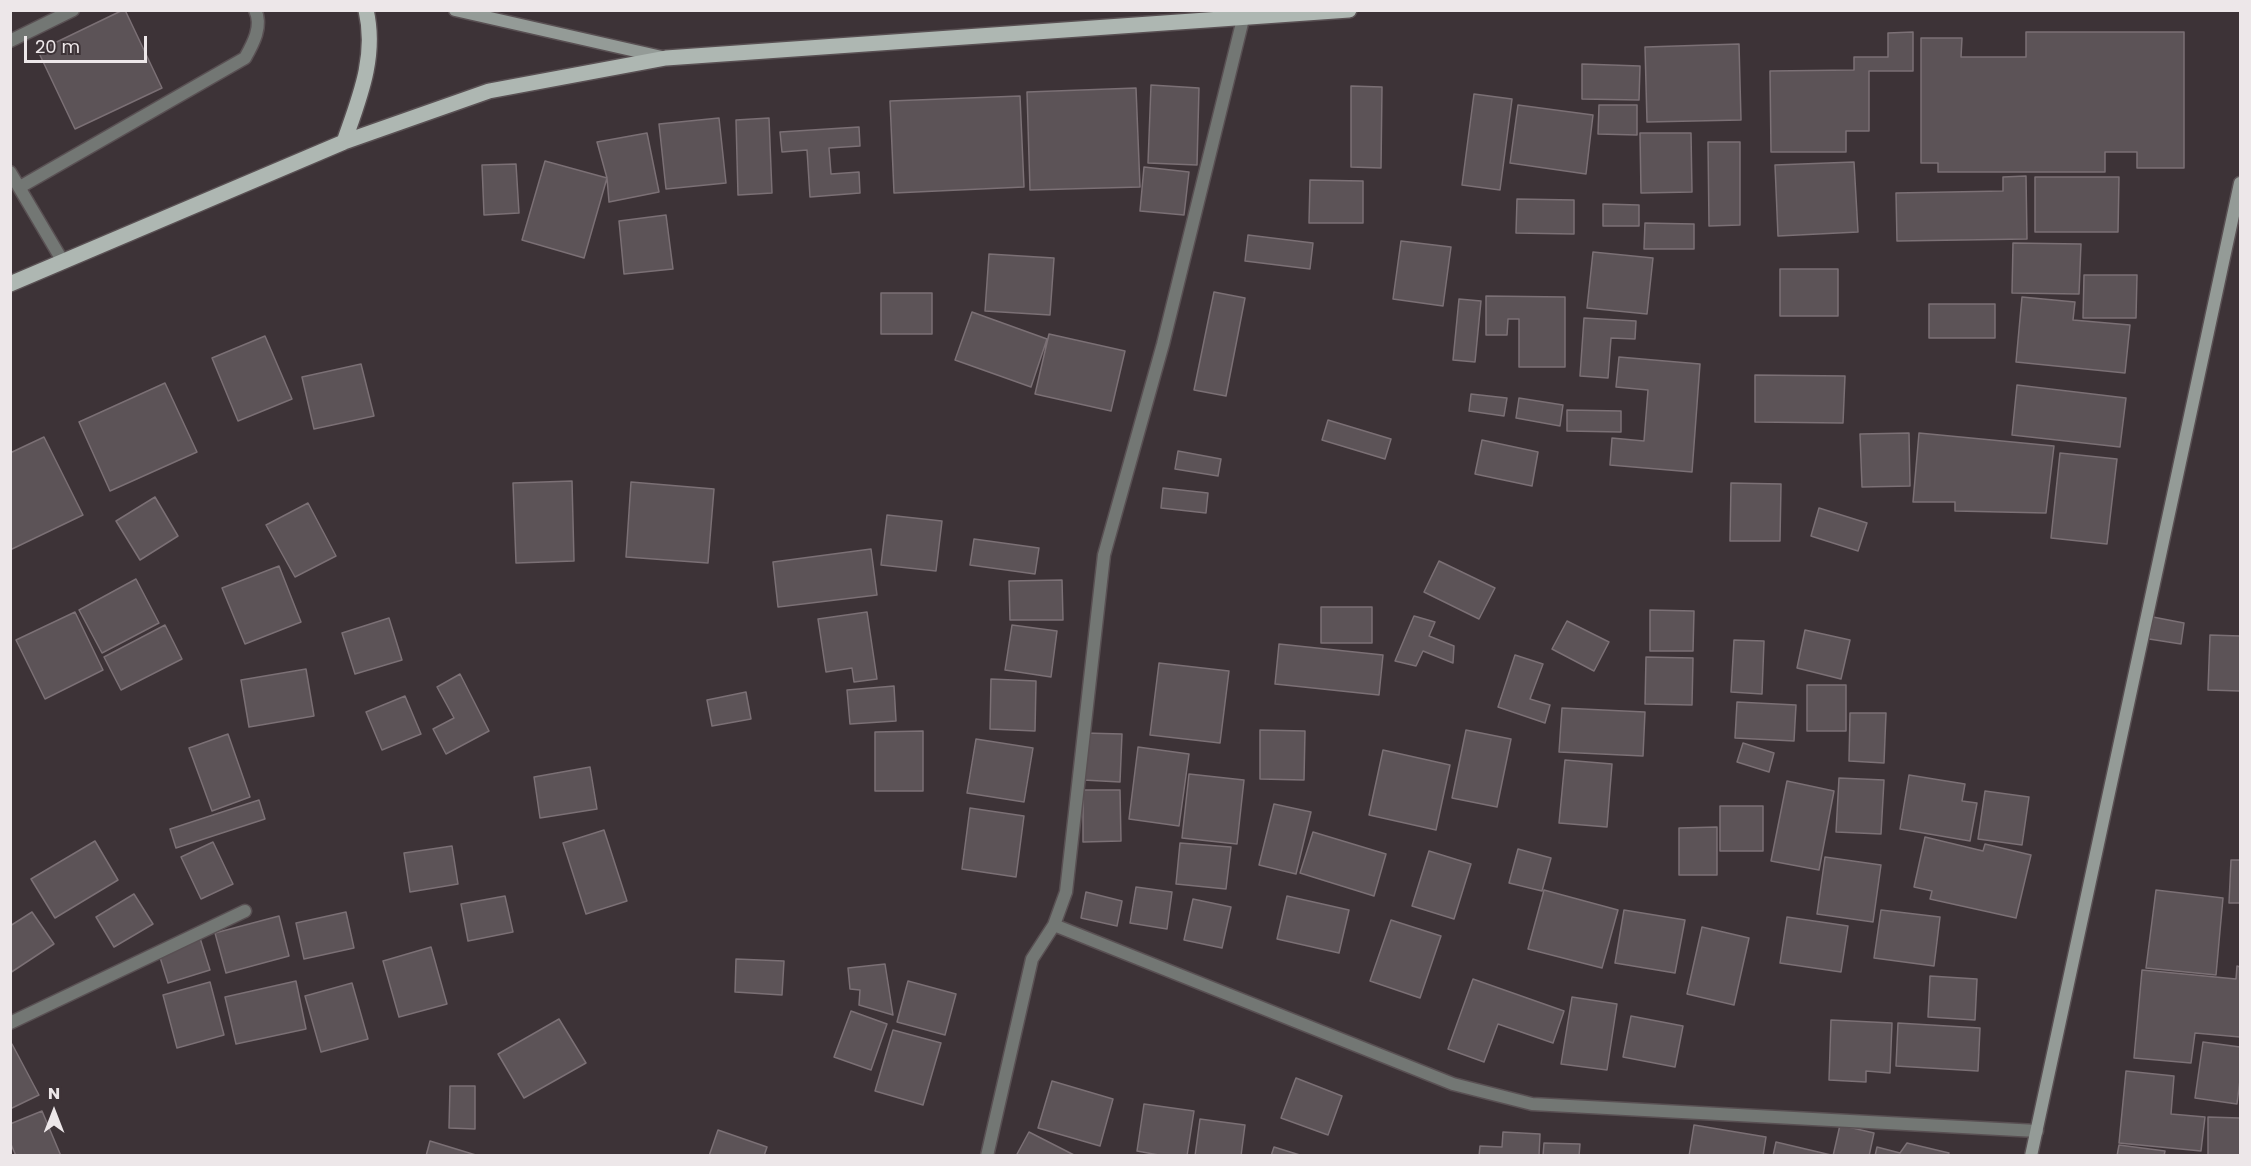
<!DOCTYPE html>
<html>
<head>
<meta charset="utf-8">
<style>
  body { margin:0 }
  #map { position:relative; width:2251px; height:1166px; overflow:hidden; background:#3d3337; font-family:Poppins,sans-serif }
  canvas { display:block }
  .frame { position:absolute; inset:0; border:12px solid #ede7e9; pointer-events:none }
  .north { position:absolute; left:24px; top:1082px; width:60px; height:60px; -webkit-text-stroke:4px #3d3337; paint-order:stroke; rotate:0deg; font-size:16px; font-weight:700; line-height:24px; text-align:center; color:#ede7e9 }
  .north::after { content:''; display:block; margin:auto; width:21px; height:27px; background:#ede7e9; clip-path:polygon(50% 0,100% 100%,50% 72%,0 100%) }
  .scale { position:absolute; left:24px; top:36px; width:123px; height:27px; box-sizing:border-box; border:3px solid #ede7e9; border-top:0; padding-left:8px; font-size:18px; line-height:21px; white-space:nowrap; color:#ede7e9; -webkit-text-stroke:4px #3d3337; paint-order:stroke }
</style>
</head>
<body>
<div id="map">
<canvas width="2251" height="1166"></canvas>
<div class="frame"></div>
<div class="north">N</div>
<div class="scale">20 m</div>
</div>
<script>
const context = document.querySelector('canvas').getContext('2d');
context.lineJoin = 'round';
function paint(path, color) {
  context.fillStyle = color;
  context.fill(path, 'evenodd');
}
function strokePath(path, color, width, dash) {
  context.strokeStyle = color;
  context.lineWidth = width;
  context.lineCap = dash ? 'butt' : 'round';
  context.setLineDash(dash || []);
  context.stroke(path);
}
const building = new Path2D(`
  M 123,10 L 125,10 L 162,88 L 75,129 L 38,51 Z
  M 1913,32 L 1913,71 L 1869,71 L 1869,131 L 1846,131 L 1846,152 L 1771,152 L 1770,71 L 1854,70 L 1854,57 L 1888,57 L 1888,33 Z
  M 2026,32 L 2184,32 L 2184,168 L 2137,168 L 2137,152 L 2105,152 L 2105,172 L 1938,172 L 1938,163 L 1921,163 L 1921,38 L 1962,38 L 1961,57 L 2026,57 Z
  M 1739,44 L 1741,120 L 1647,122 L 1645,47 Z
  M 1582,64 L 1640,66 L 1639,100 L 1582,99 Z
  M 1151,85 L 1199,88 L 1197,165 L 1148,163 Z
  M 1351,86 L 1382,87 L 1381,168 L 1351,167 Z
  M 1136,88 L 1140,187 L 1030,190 L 1027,92 Z
  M 1474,94 L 1512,99 L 1500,190 L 1462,185 Z
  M 1020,96 L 1024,187 L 894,193 L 890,101 Z
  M 1518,105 L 1593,115 L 1586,174 L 1510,163 Z
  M 1599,105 L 1637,105 L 1637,135 L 1598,134 Z
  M 719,118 L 726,183 L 666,189 L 659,124 Z
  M 769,118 L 772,193 L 738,195 L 736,120 Z
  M 859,127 L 860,146 L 829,148 L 831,174 L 859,172 L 860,193 L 810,197 L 807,150 L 782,152 L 780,132 Z
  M 647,133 L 659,192 L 609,202 L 607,178 L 597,142 Z
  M 1640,133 L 1691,133 L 1692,192 L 1641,193 Z
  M 1708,142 L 1740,142 L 1740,225 L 1709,226 Z
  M 545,161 L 607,178 L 584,258 L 522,240 Z
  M 1854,162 L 1858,232 L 1778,236 L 1775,165 Z
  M 516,164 L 519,213 L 484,215 L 482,165 Z
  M 1144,167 L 1189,172 L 1184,215 L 1140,211 Z
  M 2026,176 L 2027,239 L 1897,241 L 1896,193 L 2003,191 L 2003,177 Z
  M 2035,177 L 2119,177 L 2118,232 L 2035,232 Z
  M 1310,180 L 1363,181 L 1363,223 L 1309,223 Z
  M 1517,199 L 1574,200 L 1574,234 L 1516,233 Z
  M 1603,204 L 1639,205 L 1639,226 L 1603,226 Z
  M 666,215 L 673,269 L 624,274 L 619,221 Z
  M 1645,223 L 1694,224 L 1694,249 L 1644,249 Z
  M 1248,235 L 1313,243 L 1310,269 L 1245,261 Z
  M 1401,241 L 1451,247 L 1443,306 L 1393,299 Z
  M 2013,243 L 2081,244 L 2079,294 L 2012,293 Z
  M 1593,252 L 1653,258 L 1647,314 L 1587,308 Z
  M 989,254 L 1054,258 L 1050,315 L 985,311 Z
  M 1780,269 L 1838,269 L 1838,316 L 1780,316 Z
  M 2084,275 L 2137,275 L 2136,318 L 2083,318 Z
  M 1214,292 L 1245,298 L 1226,396 L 1194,390 Z
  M 881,293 L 932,293 L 932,334 L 881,334 Z
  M 1486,296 L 1565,297 L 1565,367 L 1519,367 L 1519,319 L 1508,319 L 1507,335 L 1486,335 Z
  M 2022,297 L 2075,302 L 2073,320 L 2130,325 L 2125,373 L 2016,362 Z
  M 1459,299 L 1481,301 L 1475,362 L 1453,360 Z
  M 1929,304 L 1995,304 L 1995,338 L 1929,338 Z
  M 972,312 L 1047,339 L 1031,387 L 955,360 Z
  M 1584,318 L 1636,321 L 1635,339 L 1611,338 L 1608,378 L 1580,376 Z
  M 1049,334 L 1125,351 L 1111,411 L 1035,394 Z
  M 265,336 L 292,399 L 238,421 L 212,358 Z
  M 1619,357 L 1700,364 L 1692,472 L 1610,465 L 1612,438 L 1644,441 L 1648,390 L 1616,387 Z
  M 361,364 L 374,416 L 314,429 L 302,377 Z
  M 1755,375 L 1845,376 L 1843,423 L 1755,422 Z
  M 165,383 L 197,452 L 110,491 L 79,422 Z
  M 2017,385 L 2126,398 L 2120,447 L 2012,435 Z
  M 1471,394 L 1507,398 L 1504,416 L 1469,411 Z
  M 1519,398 L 1563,405 L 1560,426 L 1516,418 Z
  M 1567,410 L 1621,411 L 1621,432 L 1567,431 Z
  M 1328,420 L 1391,439 L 1385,459 L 1322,440 Z
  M 1909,433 L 1910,486 L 1862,487 L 1860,434 Z
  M 1919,433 L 2054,446 L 2046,513 L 1955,511 L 1955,502 L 1913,502 Z
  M 44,437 L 83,515 L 10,550 L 10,453 Z
  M 1482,440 L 1538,452 L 1532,486 L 1475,474 Z
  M 1178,451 L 1221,459 L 1218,476 L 1175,469 Z
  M 2060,453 L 2117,459 L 2107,544 L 2051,538 Z
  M 572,481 L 574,561 L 516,563 L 513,483 Z
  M 631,482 L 714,489 L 708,563 L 626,557 Z
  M 1731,483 L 1781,484 L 1780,541 L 1730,541 Z
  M 1163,488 L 1208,493 L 1206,513 L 1161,508 Z
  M 155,497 L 178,536 L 140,560 L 116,521 Z
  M 308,503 L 336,556 L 295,577 L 266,525 Z
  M 1819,508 L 1867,523 L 1858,551 L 1811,536 Z
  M 887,515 L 942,521 L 936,571 L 881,565 Z
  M 974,539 L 1039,548 L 1035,574 L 970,565 Z
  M 871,549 L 877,595 L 778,607 L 773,562 Z
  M 1439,561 L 1495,588 L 1479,619 L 1424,592 Z
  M 279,566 L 301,622 L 245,644 L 222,588 Z
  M 136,579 L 159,623 L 102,653 L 79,610 Z
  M 1062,580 L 1063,620 L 1010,620 L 1009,581 Z
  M 1321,607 L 1372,607 L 1372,643 L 1321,643 Z
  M 1650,610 L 1694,611 L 1693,651 L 1650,651 Z
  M 75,612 L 103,670 L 45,699 L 16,640 Z
  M 867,612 L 877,679 L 854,682 L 852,668 L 826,672 L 818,619 Z
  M 1414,616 L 1435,622 L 1429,636 L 1454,646 L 1453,663 L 1423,651 L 1416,666 L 1395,661 Z
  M 2153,617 L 2184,623 L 2181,644 L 2149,639 Z
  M 389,618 L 402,660 L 355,674 L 342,633 Z
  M 1567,621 L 1609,642 L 1594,671 L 1552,649 Z
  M 165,625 L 182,659 L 121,690 L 104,657 Z
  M 1012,625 L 1057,631 L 1051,677 L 1005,670 Z
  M 1805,630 L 1850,640 L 1841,679 L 1797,668 Z
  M 2210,635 L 2240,636 L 2240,691 L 2208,690 Z
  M 1734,640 L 1764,641 L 1762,694 L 1731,692 Z
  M 1279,644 L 1383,655 L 1379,695 L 1275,684 Z
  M 1515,655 L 1543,664 L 1530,699 L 1550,705 L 1545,723 L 1498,707 Z
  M 1646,657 L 1693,658 L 1692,705 L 1645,704 Z
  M 1159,663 L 1229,671 L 1220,743 L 1150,735 Z
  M 306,669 L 314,716 L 249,727 L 241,680 Z
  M 460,674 L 489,731 L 446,754 L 433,729 L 454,718 L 437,687 Z
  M 991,679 L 1036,681 L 1035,731 L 990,729 Z
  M 1807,685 L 1846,685 L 1846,731 L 1807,731 Z
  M 894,686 L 896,721 L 850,724 L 847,690 Z
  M 746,692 L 751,719 L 712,726 L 707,700 Z
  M 405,696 L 421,734 L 382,750 L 366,712 Z
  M 1737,702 L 1796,705 L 1794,741 L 1735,738 Z
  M 1562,708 L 1645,712 L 1643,756 L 1559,752 Z
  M 1850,713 L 1886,713 L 1884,763 L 1849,761 Z
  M 1260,730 L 1305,731 L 1304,780 L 1260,779 Z
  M 1466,730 L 1511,739 L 1497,807 L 1452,798 Z
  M 923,731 L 923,791 L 875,791 L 875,732 Z
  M 1085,733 L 1122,734 L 1120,782 L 1083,780 Z
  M 228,734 L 250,797 L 212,811 L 189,748 Z
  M 976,739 L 1033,748 L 1024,802 L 967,793 Z
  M 1743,743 L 1774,753 L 1769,772 L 1737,762 Z
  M 1138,747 L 1189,754 L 1179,826 L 1129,819 Z
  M 1383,750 L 1450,765 L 1436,830 L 1369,815 Z
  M 1565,760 L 1612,764 L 1607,827 L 1559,823 Z
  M 590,767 L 597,809 L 540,818 L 534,777 Z
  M 1189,774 L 1244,780 L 1237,844 L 1182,838 Z
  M 1909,775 L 1965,784 L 1962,801 L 1977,803 L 1970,841 L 1900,829 Z
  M 1839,778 L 1884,780 L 1881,834 L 1836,832 Z
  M 1787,781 L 1834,791 L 1819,870 L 1771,861 Z
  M 1083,790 L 1120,790 L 1121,841 L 1083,842 Z
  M 1985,791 L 2029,797 L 2022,845 L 1978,839 Z
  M 259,800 L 265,819 L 176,848 L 170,829 Z
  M 1274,804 L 1311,812 L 1296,874 L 1259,865 Z
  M 1720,806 L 1763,806 L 1763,851 L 1720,851 Z
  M 970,808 L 1024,816 L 1016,877 L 962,869 Z
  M 1717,827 L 1717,875 L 1679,875 L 1679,828 Z
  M 604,830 L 627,901 L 586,914 L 563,843 Z
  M 1313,832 L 1386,854 L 1374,896 L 1300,873 Z
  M 1925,837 L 1983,851 L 1985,844 L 2031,855 L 2016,918 L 1930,899 L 1932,891 L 1914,887 Z
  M 95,841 L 118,880 L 55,918 L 31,879 Z
  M 213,842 L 233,884 L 201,899 L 181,857 Z
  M 1180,843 L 1231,847 L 1226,889 L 1176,884 Z
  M 452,846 L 458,884 L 410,892 L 404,853 Z
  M 1518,849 L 1551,858 L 1542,891 L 1509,883 Z
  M 1429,851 L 1471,864 L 1454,919 L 1412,906 Z
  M 1825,857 L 1881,865 L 1873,922 L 1817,914 Z
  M 2231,860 L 2240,860 L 2240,903 L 2229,903 Z
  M 1136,887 L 1172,892 L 1167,929 L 1130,923 Z
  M 1544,890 L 1618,910 L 1602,968 L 1528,949 Z
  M 2156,890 L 2223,898 L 2216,975 L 2146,968 Z
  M 1086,892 L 1122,901 L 1117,926 L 1081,918 Z
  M 134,894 L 153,924 L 114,947 L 96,917 Z
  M 505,896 L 513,932 L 468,941 L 461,904 Z
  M 1287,896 L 1349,910 L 1339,953 L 1277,939 Z
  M 1193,899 L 1231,907 L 1222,948 L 1184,940 Z
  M 1624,910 L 1685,920 L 1675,973 L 1615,963 Z
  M 1881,910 L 1940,917 L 1934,966 L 1874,958 Z
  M 32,912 L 54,944 L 10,973 L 10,926 Z
  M 346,912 L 354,948 L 304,959 L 296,923 Z
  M 279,916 L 289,956 L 226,973 L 215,933 Z
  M 1787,917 L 1848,926 L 1841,972 L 1780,963 Z
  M 1391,920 L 1441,936 L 1420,998 L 1370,981 Z
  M 1702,927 L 1749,938 L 1734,1005 L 1687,994 Z
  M 200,938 L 210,970 L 168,983 L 158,951 Z
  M 431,947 L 447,1004 L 399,1017 L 383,961 Z
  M 736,959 L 784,961 L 782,995 L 735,992 Z
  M 885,964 L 893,1015 L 859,1005 L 860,990 L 850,989 L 848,968 Z
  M 2237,966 L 2240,967 L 2240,1037 L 2195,1033 L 2191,1063 L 2134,1058 L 2142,970 L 2236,979 Z
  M 1930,976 L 1977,979 L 1975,1020 L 1928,1017 Z
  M 1473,979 L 1564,1011 L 1553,1043 L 1498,1024 L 1484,1062 L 1448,1049 Z
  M 296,981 L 306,1029 L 236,1044 L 225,997 Z
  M 908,981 L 956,994 L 945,1035 L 897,1022 Z
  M 210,982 L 224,1035 L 177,1048 L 163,995 Z
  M 352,983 L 368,1039 L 321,1052 L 305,996 Z
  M 1572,997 L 1617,1004 L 1607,1070 L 1561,1064 Z
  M 851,1011 L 887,1024 L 871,1070 L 834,1057 Z
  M 1631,1016 L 1683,1026 L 1675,1067 L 1623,1057 Z
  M 559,1019 L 586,1063 L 524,1098 L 498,1054 Z
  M 1831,1020 L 1892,1023 L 1890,1073 L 1866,1071 L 1866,1082 L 1829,1080 Z
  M 1898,1023 L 1980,1028 L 1978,1071 L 1896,1066 Z
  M 893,1030 L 941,1043 L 923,1105 L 875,1091 Z
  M 2203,1042 L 2240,1047 L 2240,1080 L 2237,1104 L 2195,1098 Z
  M 12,1044 L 39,1095 L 10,1109 L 10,1045 Z
  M 2126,1071 L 2174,1076 L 2171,1114 L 2205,1117 L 2201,1151 L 2119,1143 Z
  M 1296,1078 L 1342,1096 L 1328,1135 L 1281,1118 Z
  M 1052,1081 L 1113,1099 L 1100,1146 L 1038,1128 Z
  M 450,1086 L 475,1086 L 475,1129 L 449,1128 Z
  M 1144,1104 L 1194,1111 L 1187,1156 L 1164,1156 L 1137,1151 Z
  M 42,1111 L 61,1156 L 16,1156 L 10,1142 L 10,1124 Z
  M 2208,1117 L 2240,1118 L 2240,1156 L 2208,1156 Z
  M 1200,1119 L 1245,1125 L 1241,1156 L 1195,1156 Z
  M 1694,1125 L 1766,1137 L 1763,1156 L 1689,1156 Z
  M 1840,1125 L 1874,1133 L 1869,1156 L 1833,1156 Z
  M 718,1130 L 767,1147 L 764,1156 L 709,1156 Z
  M 1029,1132 L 1076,1156 L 1016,1156 Z
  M 1503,1132 L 1540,1134 L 1539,1156 L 1479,1156 L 1480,1146 L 1502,1147 Z
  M 430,1141 L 479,1156 L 426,1156 Z
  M 1776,1142 L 1831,1155 L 1773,1156 Z
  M 1544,1143 L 1580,1144 L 1579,1156 L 1543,1156 Z
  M 1907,1143 L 1949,1153 L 1948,1156 L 1875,1156 L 1877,1147 L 1900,1153 Z
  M 2119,1145 L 2165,1151 L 2164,1156 L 2117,1156 Z
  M 1274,1147 L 1303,1156 L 1271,1156 Z`);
const lane = new Path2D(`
  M 10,41 L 73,10
  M 10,172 L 62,260
  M 20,187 L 245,58 C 253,44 263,26 255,10`);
const street = new Path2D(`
  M 1054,925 L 1453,1084 L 1532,1104 L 2037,1131
  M 10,1023 L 245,911
  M 987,1156 L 1032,959 L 1054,925 L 1066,892 L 1104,555 L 1163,344 L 1243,19`);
const secondary = new Path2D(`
  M 455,10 L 662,57
  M 2031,1156 L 2240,183`);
const primary = new Path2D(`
  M 344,142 C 359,99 377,57 366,10
  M 10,284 L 344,142 L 489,91 L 666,58 L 1349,10`);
paint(building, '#5c5357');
strokePath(building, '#7b7075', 1.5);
strokePath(lane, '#595053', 15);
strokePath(street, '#595053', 15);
strokePath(secondary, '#595053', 15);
strokePath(primary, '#595053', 18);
strokePath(lane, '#737774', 12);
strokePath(street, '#737774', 12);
strokePath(secondary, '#949b97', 12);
strokePath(primary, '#aeb7b2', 15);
</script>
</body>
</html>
